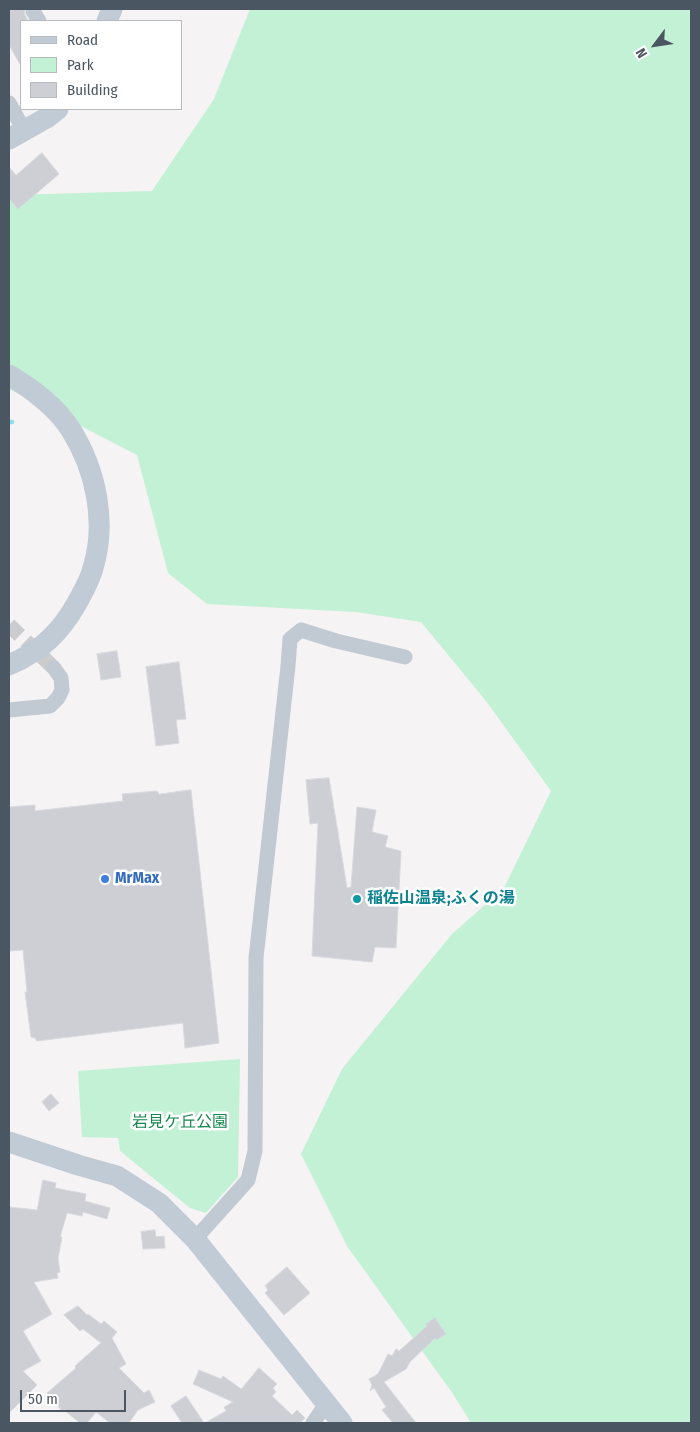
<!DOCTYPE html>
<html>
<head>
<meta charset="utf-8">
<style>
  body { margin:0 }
  #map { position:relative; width:700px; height:1432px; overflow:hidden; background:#f5f3f3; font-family:"Fira Sans Condensed",sans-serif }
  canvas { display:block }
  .frame { position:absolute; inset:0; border:10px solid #4a5661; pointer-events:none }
  .legend { position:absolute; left:20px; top:20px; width:162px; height:90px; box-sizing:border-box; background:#fff; border:1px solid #b7bbc0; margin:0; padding:6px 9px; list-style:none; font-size:15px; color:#4a5661 }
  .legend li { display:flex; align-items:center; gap:10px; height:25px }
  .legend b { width:25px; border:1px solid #b7bbc0 }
  .north { position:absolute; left:630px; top:20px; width:50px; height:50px; -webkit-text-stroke:4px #fff; paint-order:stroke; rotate:239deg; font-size:14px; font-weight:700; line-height:20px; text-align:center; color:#4a5661 }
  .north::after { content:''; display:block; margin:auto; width:18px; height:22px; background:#4a5661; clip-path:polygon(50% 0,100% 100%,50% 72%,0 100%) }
  .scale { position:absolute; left:20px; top:1390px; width:106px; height:22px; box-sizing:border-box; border:2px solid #4a5661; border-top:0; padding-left:6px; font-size:15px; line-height:18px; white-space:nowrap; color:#4a5661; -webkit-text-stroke:4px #fff; paint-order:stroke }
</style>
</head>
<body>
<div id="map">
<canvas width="700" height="1432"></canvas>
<div class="frame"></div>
<ul class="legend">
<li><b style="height:6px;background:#c1cbd6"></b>Road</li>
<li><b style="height:14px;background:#c3f1d5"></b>Park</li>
<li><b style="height:14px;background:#cdcfd5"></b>Building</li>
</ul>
<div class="north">N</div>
<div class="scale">50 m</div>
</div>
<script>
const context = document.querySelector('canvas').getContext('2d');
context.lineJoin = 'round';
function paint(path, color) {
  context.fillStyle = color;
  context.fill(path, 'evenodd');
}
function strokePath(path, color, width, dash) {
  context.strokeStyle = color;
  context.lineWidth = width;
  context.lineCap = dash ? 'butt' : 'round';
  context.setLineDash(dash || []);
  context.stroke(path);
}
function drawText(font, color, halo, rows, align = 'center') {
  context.font = font + ' "Fira Sans Condensed","Noto Sans JP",sans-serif';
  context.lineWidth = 5;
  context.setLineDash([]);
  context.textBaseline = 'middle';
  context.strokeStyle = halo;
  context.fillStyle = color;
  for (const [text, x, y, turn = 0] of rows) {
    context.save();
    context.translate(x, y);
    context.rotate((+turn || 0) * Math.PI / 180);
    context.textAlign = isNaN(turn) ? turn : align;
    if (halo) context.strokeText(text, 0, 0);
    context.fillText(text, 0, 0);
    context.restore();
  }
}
const green = new Path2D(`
  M 250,9 L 691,9 L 691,1423 L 471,1423 L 453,1394 L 347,1246 L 301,1154 L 342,1069 L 452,934 L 504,888 L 551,791 L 486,701 L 421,622 L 356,612 L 207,604 L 168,573 L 137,455 L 9,389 L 9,195 L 152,191 L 214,99 Z
  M 240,1059 L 238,1177 L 206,1213 L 190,1208 L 120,1151 L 118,1138 L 82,1137 L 78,1071 Z`);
const stream = new Path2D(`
  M 9,422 L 12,422`);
const building = new Path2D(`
  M 9,9 L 24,9 L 25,15 L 28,21 L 21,21 L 21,66 L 9,45 Z
  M 42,153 L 59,174 L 18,209 L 9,198 L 9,167 L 16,175 Z
  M 117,651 L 121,677 L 101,680 L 97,654 Z
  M 179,662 L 186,719 L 176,720 L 179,743 L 156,746 L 146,667 Z
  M 329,778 L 347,888 L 351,887 L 357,807 L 376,810 L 372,832 L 388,836 L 385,847 L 401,851 L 396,948 L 375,947 L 372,962 L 312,956 L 318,823 L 310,824 L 306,780 Z
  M 191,790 L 219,1043 L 185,1048 L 183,1023 L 37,1041 L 35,1038 L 31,1037 L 25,992 L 27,992 L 23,950 L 9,951 L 9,807 L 35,805 L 35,811 L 123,801 L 122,794 L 157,791 L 159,794 Z
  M 51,1094 L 59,1103 L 49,1111 L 42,1102 Z
  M 43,1180 L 56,1183 L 55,1188 L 86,1194 L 85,1201 L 110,1208 L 107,1219 L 83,1212 L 82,1216 L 67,1213 L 60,1237 L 62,1237 L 58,1258 L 60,1272 L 57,1273 L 58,1278 L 34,1282 L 52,1314 L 23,1331 L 41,1361 L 23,1371 L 37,1385 L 9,1413 L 9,1207 L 37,1210 Z
  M 155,1230 L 156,1237 L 164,1236 L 165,1248 L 143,1249 L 141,1232 Z
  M 287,1267 L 310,1293 L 284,1315 L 265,1293 L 268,1290 L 265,1286 Z
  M 78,1306 L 87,1315 L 88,1314 L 101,1324 L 104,1321 L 117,1332 L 112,1338 L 126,1364 L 119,1368 L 144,1393 L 149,1390 L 155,1402 L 138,1410 L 129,1423 L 110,1423 L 96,1412 L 87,1423 L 80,1423 L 64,1410 L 62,1411 L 47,1393 L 76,1368 L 75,1366 L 101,1343 L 83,1329 L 80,1331 L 64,1315 Z
  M 435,1318 L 446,1334 L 436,1340 L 435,1338 L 410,1362 L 406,1369 L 384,1382 L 416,1423 L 393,1423 L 382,1410 L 386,1407 L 374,1388 L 370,1391 L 372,1385 L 369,1379 L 378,1374 L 388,1354 L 392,1356 L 396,1349 L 399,1351 L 427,1326 L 426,1324 Z
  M 259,1368 L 277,1384 L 273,1388 L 276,1392 L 272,1396 L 292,1415 L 297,1410 L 305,1418 L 300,1423 L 205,1423 L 226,1411 L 224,1407 L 233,1402 L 193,1384 L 199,1370 L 221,1379 L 223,1376 L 241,1389 Z
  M 186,1396 L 204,1423 L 182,1423 L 171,1406 Z`);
const streetTunnel = new Path2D(`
  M 9,625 L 54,668`);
const street = new Path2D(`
  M 33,11 L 39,21
  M 9,103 L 24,130
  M 9,710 L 50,706 L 58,698 L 62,690 L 61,678 L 54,668
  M 195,1239 L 248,1180 L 255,1151 L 256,958 L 288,666 L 290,639 L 301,630 L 336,641 L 405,657
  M 313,1423 L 326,1404`);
const secondary = new Path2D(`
  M 107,21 L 112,9
  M 9,139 L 48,117 L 58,109
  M 9,375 C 32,389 56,406 71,430 C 96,470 107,522 93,568 C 90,580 83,592 77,603 C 60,633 41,651 9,665
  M 9,1142 L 78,1165 L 117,1176 L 159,1203 L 195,1239 L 342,1423`);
const markers = [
  [105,879,5,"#3f7fe0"],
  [357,899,5,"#0f9aa8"]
];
const shopNames = [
  ["MrMax",115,879]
];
const cultureNames = [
  ["稲佐山温泉;ふくの湯",367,899]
];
const parkNames = [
  ["岩見ケ丘公園",180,1123]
];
paint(green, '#c3f1d5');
strokePath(stream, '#90daee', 4.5);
paint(building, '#cdcfd5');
strokePath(building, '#d7d9de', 1);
strokePath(streetTunnel, '#caccce', 15, [15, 8]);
strokePath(street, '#c1cad2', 15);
strokePath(secondary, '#c1cbd6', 21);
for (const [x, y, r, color] of markers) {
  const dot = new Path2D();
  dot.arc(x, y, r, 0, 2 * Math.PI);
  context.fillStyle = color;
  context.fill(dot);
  strokePath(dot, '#fff', 2);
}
drawText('bold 16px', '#366cbe', '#fff', shopNames, 'left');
drawText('bold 16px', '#0d838f', '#fff', cultureNames, 'left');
drawText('16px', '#17864f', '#fff', parkNames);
</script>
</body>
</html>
